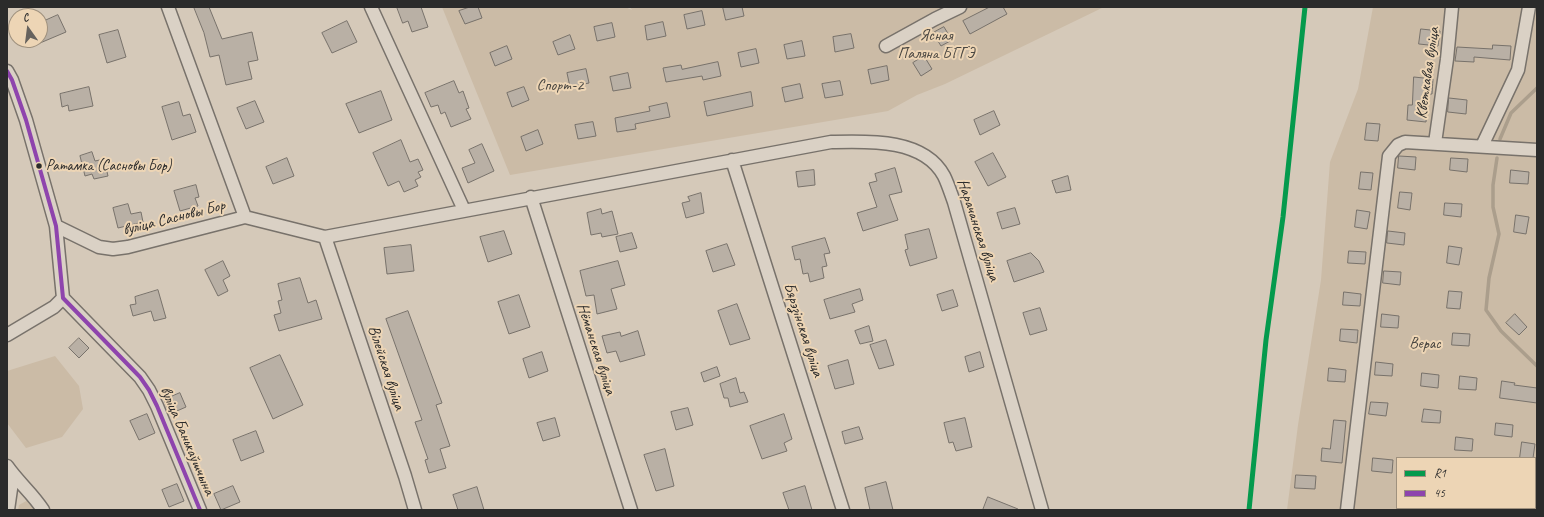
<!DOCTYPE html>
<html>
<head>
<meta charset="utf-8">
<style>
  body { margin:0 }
  #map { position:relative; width:1544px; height:517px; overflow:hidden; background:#d5c9b9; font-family:Caveat,sans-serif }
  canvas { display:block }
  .frame { position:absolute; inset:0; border:8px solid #2b2b2b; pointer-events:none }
  .legend { position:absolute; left:1396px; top:457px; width:140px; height:52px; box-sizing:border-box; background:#edd5b5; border:1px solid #9f917e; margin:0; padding:5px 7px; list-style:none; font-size:12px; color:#2b2b2b }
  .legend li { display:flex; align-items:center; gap:8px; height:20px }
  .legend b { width:20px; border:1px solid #9f917e }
  .north { position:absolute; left:8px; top:8px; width:40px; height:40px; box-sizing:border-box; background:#edd5b5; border:1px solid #9f917e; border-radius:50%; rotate:346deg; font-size:11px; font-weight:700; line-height:16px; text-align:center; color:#2b2b2b }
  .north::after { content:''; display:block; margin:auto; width:14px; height:18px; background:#66625d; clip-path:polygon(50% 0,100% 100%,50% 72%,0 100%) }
</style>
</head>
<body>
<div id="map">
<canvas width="1544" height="517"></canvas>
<div class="frame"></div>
<ul class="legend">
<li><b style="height:5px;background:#049a4d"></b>R1</li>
<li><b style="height:5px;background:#8e44ad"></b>45</li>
</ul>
<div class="north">С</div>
</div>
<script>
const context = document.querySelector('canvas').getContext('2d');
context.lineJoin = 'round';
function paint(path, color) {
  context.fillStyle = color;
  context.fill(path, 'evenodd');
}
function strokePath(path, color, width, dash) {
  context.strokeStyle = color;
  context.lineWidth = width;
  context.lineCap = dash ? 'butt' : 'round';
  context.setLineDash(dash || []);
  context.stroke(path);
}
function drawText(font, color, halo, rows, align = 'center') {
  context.font = font + ' Caveat,sans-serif';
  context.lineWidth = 4;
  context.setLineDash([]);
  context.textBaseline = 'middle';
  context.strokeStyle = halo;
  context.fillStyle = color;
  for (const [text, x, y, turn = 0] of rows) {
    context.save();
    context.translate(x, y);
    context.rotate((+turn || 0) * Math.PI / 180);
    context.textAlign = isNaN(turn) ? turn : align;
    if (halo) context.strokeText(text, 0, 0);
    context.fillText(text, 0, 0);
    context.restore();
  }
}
const green = new Path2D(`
  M 442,7 L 625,7 L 632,10 L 630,7 L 1104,7 L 945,84 L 917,95 L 888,111 L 510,175 Z
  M 1373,7 L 1537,7 L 1537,510 L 1287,510 L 1298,425 L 1321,280 L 1330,162 L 1358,89 ZM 1397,458 L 1535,458 L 1535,508 L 1397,508 Z
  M 55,356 L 79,386 L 83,409 L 62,437 L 26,448 L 7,423 L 7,371 Z
  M 30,499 L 36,510 L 18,510 L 19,505 Z`);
const stream = new Path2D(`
  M 1500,139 L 1511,113 L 1537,88
  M 1497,158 L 1493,185 L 1493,207 L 1499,234 L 1489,278 L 1486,310 L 1501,331 L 1537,366`);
const building = new Path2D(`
  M 194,7 L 209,7 L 222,39 L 252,32 L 258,60 L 248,62 L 252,79 L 226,85 L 219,55 L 210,57 L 204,33 Z
  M 397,7 L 421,7 L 428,27 L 412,32 L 408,21 L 403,23 Z
  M 470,7 L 478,7 L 482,18 L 465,24 L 459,11 Z
  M 723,7 L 742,7 L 744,16 L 726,20 Z
  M 990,7 L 1003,7 L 1007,14 L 970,34 L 963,21 Z
  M 702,11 L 705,25 L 687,29 L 684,15 Z
  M 58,15 L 66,32 L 40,43 L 40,23 Z
  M 347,21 L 357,42 L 332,53 L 322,33 Z
  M 663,22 L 666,36 L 647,40 L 645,26 Z
  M 612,23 L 615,37 L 597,41 L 594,27 Z
  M 944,27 L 952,40 L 941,46 L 933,33 Z
  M 1421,29 L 1440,31 L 1438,46 L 1419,44 Z
  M 118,30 L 126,57 L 107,63 L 99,35 Z
  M 851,34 L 854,48 L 835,52 L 833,37 Z
  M 570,35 L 575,49 L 558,55 L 553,42 Z
  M 802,41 L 805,56 L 787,59 L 784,45 Z
  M 1493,45 L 1511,46 L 1510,60 L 1474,57 L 1474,62 L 1455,61 L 1457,47 L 1492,49 Z
  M 507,46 L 512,59 L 495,66 L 490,53 Z
  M 756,49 L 759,63 L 741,67 L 738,53 Z
  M 924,56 L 932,69 L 921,76 L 913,63 Z
  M 718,62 L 721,76 L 703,80 L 702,76 L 666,82 L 663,68 L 681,65 L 682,69 Z
  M 887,66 L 889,80 L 871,84 L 868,70 Z
  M 586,69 L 589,83 L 570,87 L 567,73 Z
  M 628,73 L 631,88 L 613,91 L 610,77 Z
  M 1414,77 L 1433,79 L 1432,94 L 1428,94 L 1426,122 L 1407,120 L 1408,105 L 1412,105 Z
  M 454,81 L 459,93 L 463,91 L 469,108 L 466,109 L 471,119 L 451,127 L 445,112 L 441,114 L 438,105 L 431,107 L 425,93 Z
  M 840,81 L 843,95 L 825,98 L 822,84 Z
  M 800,84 L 803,98 L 785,102 L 782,88 Z
  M 89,87 L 93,106 L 69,111 L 68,105 L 62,107 L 60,94 Z
  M 524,87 L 529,100 L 512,107 L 507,93 Z
  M 381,91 L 392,120 L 359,133 L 346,104 Z
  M 751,92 L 753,106 L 707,116 L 704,102 Z
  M 1449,98 L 1467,100 L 1466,114 L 1448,112 Z
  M 255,101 L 264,122 L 246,129 L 237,108 Z
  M 179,102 L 183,116 L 190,114 L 196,132 L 172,140 L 162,107 Z
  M 667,103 L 670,117 L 635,124 L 636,129 L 617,132 L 615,118 L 650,111 L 649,107 Z
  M 994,111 L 1000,125 L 980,135 L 974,120 Z
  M 593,122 L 596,136 L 578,139 L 575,125 Z
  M 1367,123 L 1380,124 L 1378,141 L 1365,140 Z
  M 538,130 L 543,144 L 526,151 L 521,137 Z
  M 401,140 L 410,162 L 418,159 L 423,170 L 418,172 L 421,177 L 415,180 L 418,186 L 404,192 L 399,181 L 388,186 L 373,153 Z
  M 482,144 L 494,171 L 468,183 L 462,168 L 475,163 L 469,150 Z
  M 92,152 L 95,161 L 104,159 L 108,176 L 94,179 L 92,174 L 85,176 L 80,156 Z
  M 993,153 L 1006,177 L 988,186 L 975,162 Z
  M 1399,156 L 1416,157 L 1415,170 L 1398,168 Z
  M 287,158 L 294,176 L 273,184 L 266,167 Z
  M 1451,158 L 1468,159 L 1467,172 L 1450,170 Z
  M 895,168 L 902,192 L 889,195 L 898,220 L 863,231 L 857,213 L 877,207 L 869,183 L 877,181 L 875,174 Z
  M 814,170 L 815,185 L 798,187 L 796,172 Z
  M 1511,170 L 1529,172 L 1528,184 L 1510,183 Z
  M 1361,172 L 1373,173 L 1371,190 L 1359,189 Z
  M 1068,176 L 1071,190 L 1056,193 L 1052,181 Z
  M 196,185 L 199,197 L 195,198 L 198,206 L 180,211 L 174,191 Z
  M 1400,192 L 1412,193 L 1410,210 L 1398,208 Z
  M 701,193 L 704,213 L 686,218 L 682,203 L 690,201 L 688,197 Z
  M 1445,203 L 1462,204 L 1461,217 L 1444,215 Z
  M 128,204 L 131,214 L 141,212 L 143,222 L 118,228 L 113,208 Z
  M 1015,208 L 1020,224 L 1002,229 L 997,213 Z
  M 601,209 L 602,214 L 612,211 L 618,234 L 602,237 L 601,233 L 591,235 L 587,213 Z
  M 1357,210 L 1370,212 L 1367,229 L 1355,227 Z
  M 1516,215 L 1529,217 L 1526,234 L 1514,232 Z
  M 929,229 L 937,258 L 910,266 L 905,250 L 908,249 L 905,235 Z
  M 504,231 L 512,254 L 488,262 L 480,237 Z
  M 1388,231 L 1405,233 L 1404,245 L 1387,243 Z
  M 632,233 L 637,248 L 620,252 L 616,237 Z
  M 825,238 L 830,253 L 824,254 L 827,266 L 822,267 L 824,278 L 810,282 L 808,273 L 803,274 L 800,259 L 795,260 L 792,247 Z
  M 727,244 L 735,265 L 713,272 L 706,251 Z
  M 411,245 L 414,271 L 387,274 L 384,248 Z
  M 1449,246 L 1462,248 L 1459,265 L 1447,263 Z
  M 1349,251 L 1366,252 L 1365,264 L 1348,263 Z
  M 1031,253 L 1039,261 L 1044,272 L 1014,282 L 1007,261 Z
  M 223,261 L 230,276 L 223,280 L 228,291 L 218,296 L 205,270 Z
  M 618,261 L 625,285 L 611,289 L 617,309 L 597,314 L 594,295 L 586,296 L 580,271 Z
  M 1384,271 L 1401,272 L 1400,285 L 1383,283 Z
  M 300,278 L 308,303 L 316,300 L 322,319 L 279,331 L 274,315 L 281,313 L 278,301 L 282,300 L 278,284 Z
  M 860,289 L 863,300 L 852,304 L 855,312 L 830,319 L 824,300 Z
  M 158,290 L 166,318 L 154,321 L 151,311 L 133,316 L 130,305 L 136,304 L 135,297 Z
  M 953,290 L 958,306 L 942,311 L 937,295 Z
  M 1449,291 L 1462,292 L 1460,309 L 1447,308 Z
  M 1344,292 L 1361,294 L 1360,306 L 1343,305 Z
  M 519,295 L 530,327 L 509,334 L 498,302 Z
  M 737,304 L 750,339 L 730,345 L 718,311 Z
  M 1040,308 L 1047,330 L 1030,335 L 1023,313 Z
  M 408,311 L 442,403 L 436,405 L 450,446 L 440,449 L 446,468 L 429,473 L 425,460 L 428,459 L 415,422 L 422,420 L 386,319 Z
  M 1382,314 L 1399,316 L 1398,328 L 1381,327 Z
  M 1515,314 L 1527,327 L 1519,335 L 1506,323 Z
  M 869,326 L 873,341 L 860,344 L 855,331 Z
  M 1341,329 L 1358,330 L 1357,343 L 1340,341 Z
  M 638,331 L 645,355 L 620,362 L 616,351 L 607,353 L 602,336 L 620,332 L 621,336 Z
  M 1453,333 L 1470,334 L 1469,346 L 1452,345 Z
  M 79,338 L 89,348 L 79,358 L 69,348 Z
  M 886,340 L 894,365 L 879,369 L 870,345 Z
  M 542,352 L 548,371 L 529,378 L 523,359 Z
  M 980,352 L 984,367 L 969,372 L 965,357 Z
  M 280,355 L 303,405 L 273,419 L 250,368 Z
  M 848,360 L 854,384 L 835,389 L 828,366 Z
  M 1376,362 L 1393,364 L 1392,376 L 1375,375 Z
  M 717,367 L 720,376 L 704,382 L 701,373 Z
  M 1329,368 L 1346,370 L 1345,382 L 1328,381 Z
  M 1422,373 L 1439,375 L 1438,388 L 1421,386 Z
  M 1460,376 L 1477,378 L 1476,390 L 1459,389 Z
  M 736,378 L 740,393 L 744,392 L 748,402 L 730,407 L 728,398 L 724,398 L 720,384 Z
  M 1502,381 L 1515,383 L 1514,385 L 1537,388 L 1537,403 L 1500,398 Z
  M 180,393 L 186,407 L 170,414 L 164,400 Z
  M 1371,402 L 1388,403 L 1386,416 L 1369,414 Z
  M 688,408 L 693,425 L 676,430 L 671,412 Z
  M 1424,409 L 1441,411 L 1440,423 L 1422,422 Z
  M 147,414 L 155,433 L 139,440 L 130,421 Z
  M 784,414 L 792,439 L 784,443 L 787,451 L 762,459 L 750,426 Z
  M 555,418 L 560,436 L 543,441 L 537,423 Z
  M 965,418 L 972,447 L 956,451 L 953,442 L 949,443 L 944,423 Z
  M 1334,420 L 1346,421 L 1342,463 L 1321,461 L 1322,448 L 1330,449 Z
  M 1496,423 L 1513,425 L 1512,437 L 1495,435 Z
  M 859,427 L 863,439 L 845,444 L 842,432 Z
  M 256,431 L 264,452 L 241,461 L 233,440 Z
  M 1456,437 L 1473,439 L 1472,451 L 1455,450 Z
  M 1522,442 L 1535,444 L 1533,458 L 1520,458 Z
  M 665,449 L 674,486 L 656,491 L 644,455 Z
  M 1373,458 L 1393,460 L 1392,473 L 1372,471 Z
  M 1296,475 L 1316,476 L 1315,489 L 1295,488 Z
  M 886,482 L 893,510 L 870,510 L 865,488 Z
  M 177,484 L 184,501 L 169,507 L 162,490 Z
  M 233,486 L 240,502 L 221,510 L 214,494 Z
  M 805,486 L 812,510 L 789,510 L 783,493 Z
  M 477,487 L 484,510 L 458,510 L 453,495 Z
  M 988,497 L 1018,509 L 1018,510 L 983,510 Z`);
const street = new Path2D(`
  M 371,7 L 464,210
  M 886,46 L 935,19 L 960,7
  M 7,71 L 12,80 L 26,120 L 56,226 L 63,298 L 140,377 L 149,390 L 157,406 L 200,510
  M 1435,143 L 1447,59 L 1452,7
  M 1482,146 L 1518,70 L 1529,7
  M 732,160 L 843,510
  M 531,197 L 631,510
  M 245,217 L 325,237 L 831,142 C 867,141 924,138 944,176 C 948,184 951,194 954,202 L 1042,510
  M 56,226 L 99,247 L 113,249 L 128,247 L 245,217 L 168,7
  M 325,237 L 405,476 L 415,510
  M 7,335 L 54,307 L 63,298
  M 7,466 C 18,482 33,494 43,510
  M 8,510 L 13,475
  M 1347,510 L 1389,156 L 1398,145 L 1405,142 L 1537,150`);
const bus1 = new Path2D(`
  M 7,71 L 12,80 L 26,120 L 56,226 L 63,298 L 140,377 L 149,390 L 157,406 L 200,510`);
const rail1 = new Path2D(`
  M 1249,510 L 1266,340 L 1283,217 L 1305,7`);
const markers = [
  [39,166,3.5,"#2b2b2b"]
];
const busNames = [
  ["Ратамка (Сасновы Бор)",46,166]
];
const parkNames = [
  ["Ясная",936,36],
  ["Паляна БГГЭ",936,54],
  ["Спорт-2",560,86],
  ["Верас",1425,344]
];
const streetNames = [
  ["Кветкавая вуліца",1428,73,-82],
  ["вуліца Сасновы Бор",174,218,-14],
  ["Нарачанская вуліца",978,230,72],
  ["Бярэзінская вуліца",803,330,72],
  ["Нёманская вуліца",596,349,72],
  ["Вілейская вуліца",386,368,72],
  ["вуліца Банькаўшчына",187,441,67]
];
paint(green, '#cbbba6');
strokePath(stream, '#ab9e8c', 3.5);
paint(building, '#b9b0a5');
strokePath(building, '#78726b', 1);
strokePath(street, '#78726b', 15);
strokePath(street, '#dad1c5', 12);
strokePath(bus1, '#8e44ad', 4);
strokePath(rail1, '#049a4d', 5);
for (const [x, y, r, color] of markers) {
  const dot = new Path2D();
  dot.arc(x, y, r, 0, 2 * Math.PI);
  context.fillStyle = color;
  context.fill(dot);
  strokePath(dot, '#edd5b5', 1.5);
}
drawText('15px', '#2b2b2b', '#edd5b5', busNames, 'left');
drawText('16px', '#494641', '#edd5b5', parkNames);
drawText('16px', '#2b2b2b', '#edd5b5', streetNames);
</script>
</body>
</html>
